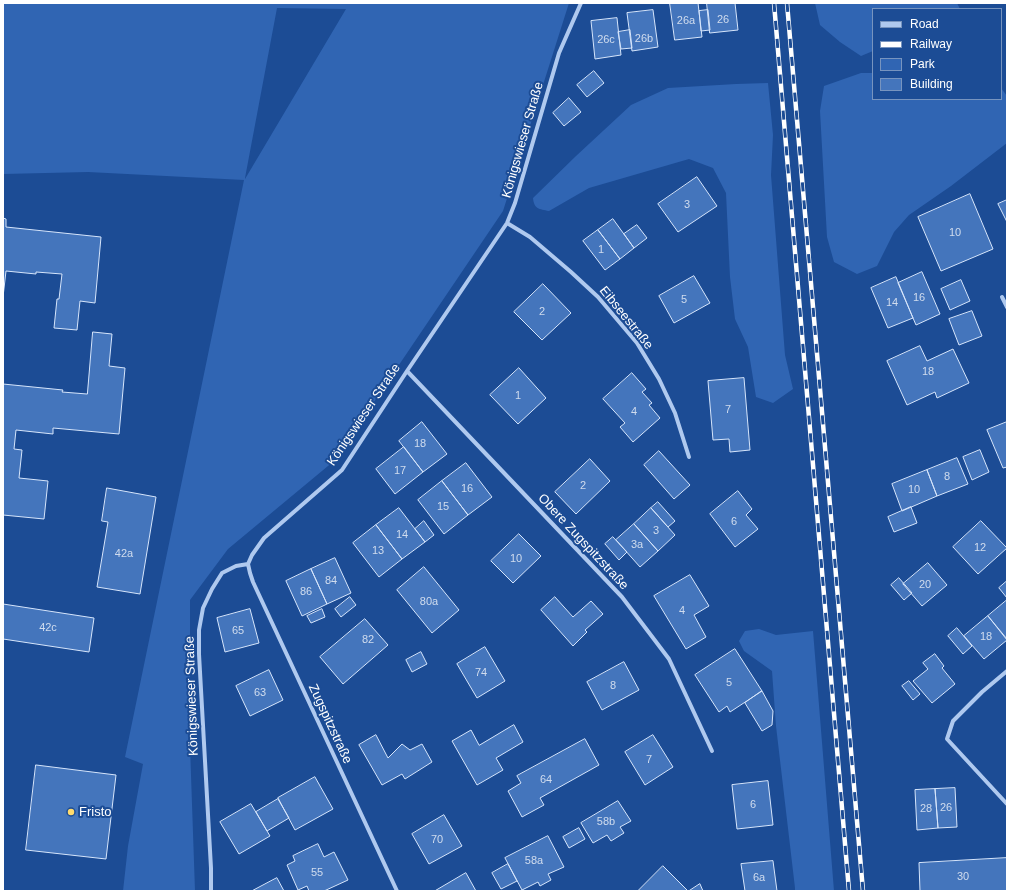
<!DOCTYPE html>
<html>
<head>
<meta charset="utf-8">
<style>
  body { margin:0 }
  #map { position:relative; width:1010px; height:894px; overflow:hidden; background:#1c4c95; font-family:Helvetica,sans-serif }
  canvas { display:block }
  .frame { position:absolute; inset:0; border:4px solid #fff; pointer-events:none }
  .legend { position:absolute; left:872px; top:8px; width:130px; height:92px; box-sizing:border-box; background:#1c4c95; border:1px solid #7794bf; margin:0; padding:5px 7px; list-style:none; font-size:12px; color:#fff }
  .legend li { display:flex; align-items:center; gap:8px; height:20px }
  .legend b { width:20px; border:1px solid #7794bf }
</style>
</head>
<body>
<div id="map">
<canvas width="1010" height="894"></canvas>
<div class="frame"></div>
<ul class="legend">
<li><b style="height:5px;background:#afc9ef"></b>Road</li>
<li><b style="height:5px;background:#fff"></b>Railway</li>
<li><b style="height:11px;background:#3065b3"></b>Park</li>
<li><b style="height:11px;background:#4475bc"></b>Building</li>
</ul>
</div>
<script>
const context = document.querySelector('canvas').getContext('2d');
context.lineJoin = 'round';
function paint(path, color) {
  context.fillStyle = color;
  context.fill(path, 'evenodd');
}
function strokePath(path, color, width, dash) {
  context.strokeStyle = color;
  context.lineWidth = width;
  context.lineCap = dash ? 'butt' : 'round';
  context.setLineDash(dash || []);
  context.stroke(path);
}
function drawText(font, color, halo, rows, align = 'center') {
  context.font = font + ' Helvetica,sans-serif';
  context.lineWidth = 4;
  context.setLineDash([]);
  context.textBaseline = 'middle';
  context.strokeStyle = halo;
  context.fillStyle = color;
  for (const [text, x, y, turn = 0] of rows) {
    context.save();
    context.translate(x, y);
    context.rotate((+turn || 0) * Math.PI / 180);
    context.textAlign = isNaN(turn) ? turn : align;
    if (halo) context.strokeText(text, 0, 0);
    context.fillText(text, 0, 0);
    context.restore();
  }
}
const green = new Path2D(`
  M 3,3 L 569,3 L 503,211 L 334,461 L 228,549 L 190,600 L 190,746 L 195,891 L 123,891 L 128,846 L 143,764 L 125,757 L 244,180 L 88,172 L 3,174 ZM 277,8 L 346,9 L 245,179 L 245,178 Z
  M 815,3 L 957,3 L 960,9 L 873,9 L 873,51 L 861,56 L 840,42 L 820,25 Z
  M 861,73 L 873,73 L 873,99 L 1001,99 L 1001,88 L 1007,96 L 1007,143 L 951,186 L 909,215 L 894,232 L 877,266 L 857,274 L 834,262 L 827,237 L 820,111 L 824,86 Z
  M 768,83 L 773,135 L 771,175 L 785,355 L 793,389 L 773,403 L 756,397 L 748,347 L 735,319 L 730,277 L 726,193 L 713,168 L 689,159 L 589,188 L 549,211 C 539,209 534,209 533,198 L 576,156 L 631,105 L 668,88 L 736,84 Z
  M 759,629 L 776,635 L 813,631 L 834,891 L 795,891 L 795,888 L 776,726 L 772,671 L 744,651 L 739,641 L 745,631 Z`);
const building = new Path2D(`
  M 670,3 L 698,3 L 702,37 L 675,40 Z
  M 707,3 L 735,3 L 738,30 L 710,33 Z
  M 653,10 L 658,47 L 632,51 L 627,13 Z
  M 708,10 L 710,30 L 701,31 L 699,11 Z
  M 617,18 L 621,55 L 595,59 L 591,21 Z
  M 630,30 L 632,48 L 621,49 L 618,32 Z
  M 594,71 L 604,83 L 587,97 L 577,85 Z
  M 569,98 L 581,112 L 564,126 L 553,113 Z
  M 697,177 L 717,206 L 678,232 L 658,204 Z
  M 970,194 L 993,249 L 941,271 L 918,217 Z
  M 1007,200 L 1007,222 L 998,204 Z
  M 3,218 L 6,219 L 6,227 L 101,237 L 95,303 L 80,301 L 77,330 L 54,328 L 57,299 L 59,299 L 62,274 L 36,272 L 36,274 L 6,271 L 3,297 Z
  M 613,219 L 634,248 L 620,259 L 598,230 Z
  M 637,225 L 647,238 L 634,248 L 624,234 Z
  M 598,230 L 620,259 L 605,270 L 583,241 Z
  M 922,272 L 940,314 L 916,325 L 898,283 Z
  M 694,276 L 710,303 L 674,323 L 659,296 Z
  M 896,277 L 913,318 L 888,328 L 871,288 Z
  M 961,280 L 970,301 L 950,310 L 941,289 Z
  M 543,284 L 571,313 L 542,340 L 514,312 Z
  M 972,311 L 982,336 L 959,345 L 949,319 Z
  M 93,332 L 112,334 L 109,366 L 125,368 L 119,434 L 53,428 L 53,434 L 16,430 L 14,449 L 22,450 L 19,478 L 48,481 L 44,519 L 3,515 L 3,384 L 63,390 L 62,392 L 87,394 Z
  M 920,346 L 927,361 L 953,349 L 969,383 L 937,398 L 935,392 L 907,405 L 887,361 Z
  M 519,368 L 546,398 L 518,424 L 490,395 Z
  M 632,373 L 646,389 L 642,392 L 652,403 L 649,405 L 660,418 L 633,442 L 620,427 L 625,423 L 603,399 Z
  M 744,378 L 750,450 L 730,452 L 729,439 L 713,440 L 708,381 Z
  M 422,422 L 447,454 L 423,472 L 399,441 Z
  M 1007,422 L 1007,467 L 1003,468 L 987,430 Z
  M 404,447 L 423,472 L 395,494 L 376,469 Z
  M 980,450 L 989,472 L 972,480 L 963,457 Z
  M 659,451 L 690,485 L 674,499 L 644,465 Z
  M 957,458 L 968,484 L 937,496 L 927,470 Z
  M 590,459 L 610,481 L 576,514 L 555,492 Z
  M 466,463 L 492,497 L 468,515 L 442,481 Z
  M 927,470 L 937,496 L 902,511 L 892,484 Z
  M 442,481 L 468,515 L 444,534 L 418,500 Z
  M 107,488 L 156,497 L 140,594 L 97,587 L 108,522 L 102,521 Z
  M 738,491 L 752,509 L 746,515 L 758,529 L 735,547 L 710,514 Z
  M 658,502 L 675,521 L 668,527 L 651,508 Z
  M 911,507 L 917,523 L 894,532 L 888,517 Z
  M 399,508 L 425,542 L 402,559 L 376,525 Z
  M 651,508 L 675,535 L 658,551 L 634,524 Z
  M 424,521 L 434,535 L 425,542 L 415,529 Z
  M 981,521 L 1007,548 L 978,574 L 953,547 Z
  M 634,524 L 658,551 L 640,567 L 616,540 Z
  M 376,525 L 402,559 L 379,577 L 353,543 Z
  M 519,534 L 541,556 L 513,583 L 491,561 Z
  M 613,537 L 627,552 L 619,560 L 605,544 Z
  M 335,558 L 351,593 L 327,604 L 311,569 Z
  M 928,563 L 947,585 L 922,606 L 903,584 Z
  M 424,567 L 459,610 L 432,633 L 397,590 Z
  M 311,569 L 327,604 L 302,616 L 286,581 Z
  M 690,575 L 709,606 L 694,615 L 706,637 L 686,649 L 654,596 Z
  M 899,578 L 912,593 L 904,600 L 891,585 Z
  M 1007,581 L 1007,598 L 999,588 Z
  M 350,597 L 356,605 L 341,617 L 335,609 Z
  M 555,597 L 573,617 L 591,601 L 603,614 L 585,630 L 587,632 L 573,646 L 541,610 Z
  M 1007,600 L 1007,639 L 988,616 Z
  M 3,604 L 94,618 L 89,652 L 3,639 Z
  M 250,609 L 259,643 L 225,652 L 217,618 Z
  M 322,609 L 325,617 L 311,623 L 307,616 Z
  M 988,616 L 1007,640 L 984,659 L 964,636 Z
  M 365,619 L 388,645 L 343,684 L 320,657 Z
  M 957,628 L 972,646 L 963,654 L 948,636 Z
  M 485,647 L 505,681 L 477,698 L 457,664 Z
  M 735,649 L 762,691 L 730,712 L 727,706 L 719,712 L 695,675 Z
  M 421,652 L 427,664 L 412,672 L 406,660 Z
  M 935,654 L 944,666 L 942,668 L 955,684 L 932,703 L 913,681 L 928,669 L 923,663 Z
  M 624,662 L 639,690 L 602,710 L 587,682 Z
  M 269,670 L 283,700 L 250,716 L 236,686 Z
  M 909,681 L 920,694 L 913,700 L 902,686 Z
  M 762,691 L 773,711 L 772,725 L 762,731 L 745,703 Z
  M 514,725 L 523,742 L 496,758 L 503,770 L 477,785 L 452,741 L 471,730 L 479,745 Z
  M 376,735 L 388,758 L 402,744 L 410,750 L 422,744 L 432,762 L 405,779 L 402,774 L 382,785 L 359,745 Z
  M 653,735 L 673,767 L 645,785 L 625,752 Z
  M 585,739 L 599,765 L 540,798 L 544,805 L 522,817 L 508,791 L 521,783 L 517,776 Z
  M 36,765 L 116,775 L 106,859 L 26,850 Z
  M 315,777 L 333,809 L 295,830 L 278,798 Z
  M 768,781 L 773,825 L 737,829 L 732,785 Z
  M 955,788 L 957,827 L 938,828 L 935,789 Z
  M 935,789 L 938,828 L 917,830 L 915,790 Z
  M 278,799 L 289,818 L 267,831 L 256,812 Z
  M 618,801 L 631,821 L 620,827 L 624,833 L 611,841 L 607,835 L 593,843 L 581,823 Z
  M 251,804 L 270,836 L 239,854 L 220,822 Z
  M 444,815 L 462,846 L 429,864 L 412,834 Z
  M 579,828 L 585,839 L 569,848 L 563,837 Z
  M 548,836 L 564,867 L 548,874 L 551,880 L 540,886 L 538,882 L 522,890 L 505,858 Z
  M 318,844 L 324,857 L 334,852 L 348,880 L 324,891 L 309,891 L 307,886 L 298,890 L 287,865 L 295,861 L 293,856 Z
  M 1007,858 L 1007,891 L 920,891 L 919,863 Z
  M 773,861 L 777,891 L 745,891 L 741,864 Z
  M 508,864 L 517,881 L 501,889 L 492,873 Z
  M 663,866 L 688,891 L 638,891 Z
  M 466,873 L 476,891 L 435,891 Z
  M 277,878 L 284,891 L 252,891 Z
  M 700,884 L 703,891 L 689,891 Z`);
const street = new Path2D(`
  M 507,223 L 530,237 L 571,272 L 598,297 L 637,343 L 659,379 L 675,413 L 689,457
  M 1002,297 L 1007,307
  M 407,371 L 622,597 L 669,659 L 712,751
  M 1007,671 L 982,692 L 953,721 L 947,739 L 1007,804
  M 211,891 L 211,868 L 199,654 L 199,630 L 203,608 L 212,589 L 222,573 L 236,566 L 248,564
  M 397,891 L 253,582 L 250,573 L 248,564 L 252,555 L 264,538 L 342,470 L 407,371 L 507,223 L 515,203 L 559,53 L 581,3`);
const rail = new Path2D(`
  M 774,3 L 849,891
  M 787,3 L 863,891`);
const markers = [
  [71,812,4,"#ffdb6d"]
];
const numberNames = [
  ["26",723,20],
  ["26a",686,21],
  ["26b",644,39],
  ["26c",606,40],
  ["3",687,205],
  ["10",955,233],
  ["1",601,250],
  ["16",919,298],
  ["5",684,300],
  ["14",892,303],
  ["2",542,312],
  ["18",928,372],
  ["1",518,396],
  ["7",728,410],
  ["4",634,412],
  ["18",420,444],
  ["17",400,471],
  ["8",947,477],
  ["2",583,486],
  ["16",467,489],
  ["10",914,490],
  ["15",443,507],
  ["6",734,522],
  ["3",656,531],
  ["14",402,535],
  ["3a",637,545],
  ["12",980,548],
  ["13",378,551],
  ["42a",124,554],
  ["10",516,559],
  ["84",331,581],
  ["20",925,585],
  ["86",306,592],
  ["80a",429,602],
  ["4",682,611],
  ["42c",48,628],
  ["65",238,631],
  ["18",986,637],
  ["82",368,640],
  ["74",481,673],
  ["5",729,683],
  ["8",613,686],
  ["63",260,693],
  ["7",649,760],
  ["64",546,780],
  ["6",753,805],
  ["26",946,808],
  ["28",926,809],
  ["58b",606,822],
  ["70",437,840],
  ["58a",534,861],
  ["55",317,873],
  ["30",963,877],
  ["6a",759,878]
];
const streetNames = [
  ["Königswieser Straße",523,140,-74],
  ["Eibseestraße",626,318,51],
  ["Königswieser Straße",364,415,-56],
  ["Obere Zugspitzstraße",583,542,47],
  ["Königswieser Straße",192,696,-92],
  ["Zugspitzstraße",330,724,65]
];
const poiNames = [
  ["Fristo",79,812]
];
paint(green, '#3065b3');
paint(building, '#4475bc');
strokePath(building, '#d6e5fb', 1);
strokePath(street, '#afc9ef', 4);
strokePath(rail, '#fff', 4.5);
strokePath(rail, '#1c4c95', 3, [9]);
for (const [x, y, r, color] of markers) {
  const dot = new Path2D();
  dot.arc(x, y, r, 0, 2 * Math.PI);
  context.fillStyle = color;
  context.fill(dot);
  strokePath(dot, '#1c4c95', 1.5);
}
drawText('11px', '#d0dcee', null, numberNames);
drawText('13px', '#fff', '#1c4c95', streetNames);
drawText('13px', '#fff', '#1c4c95', poiNames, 'left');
</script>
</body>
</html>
